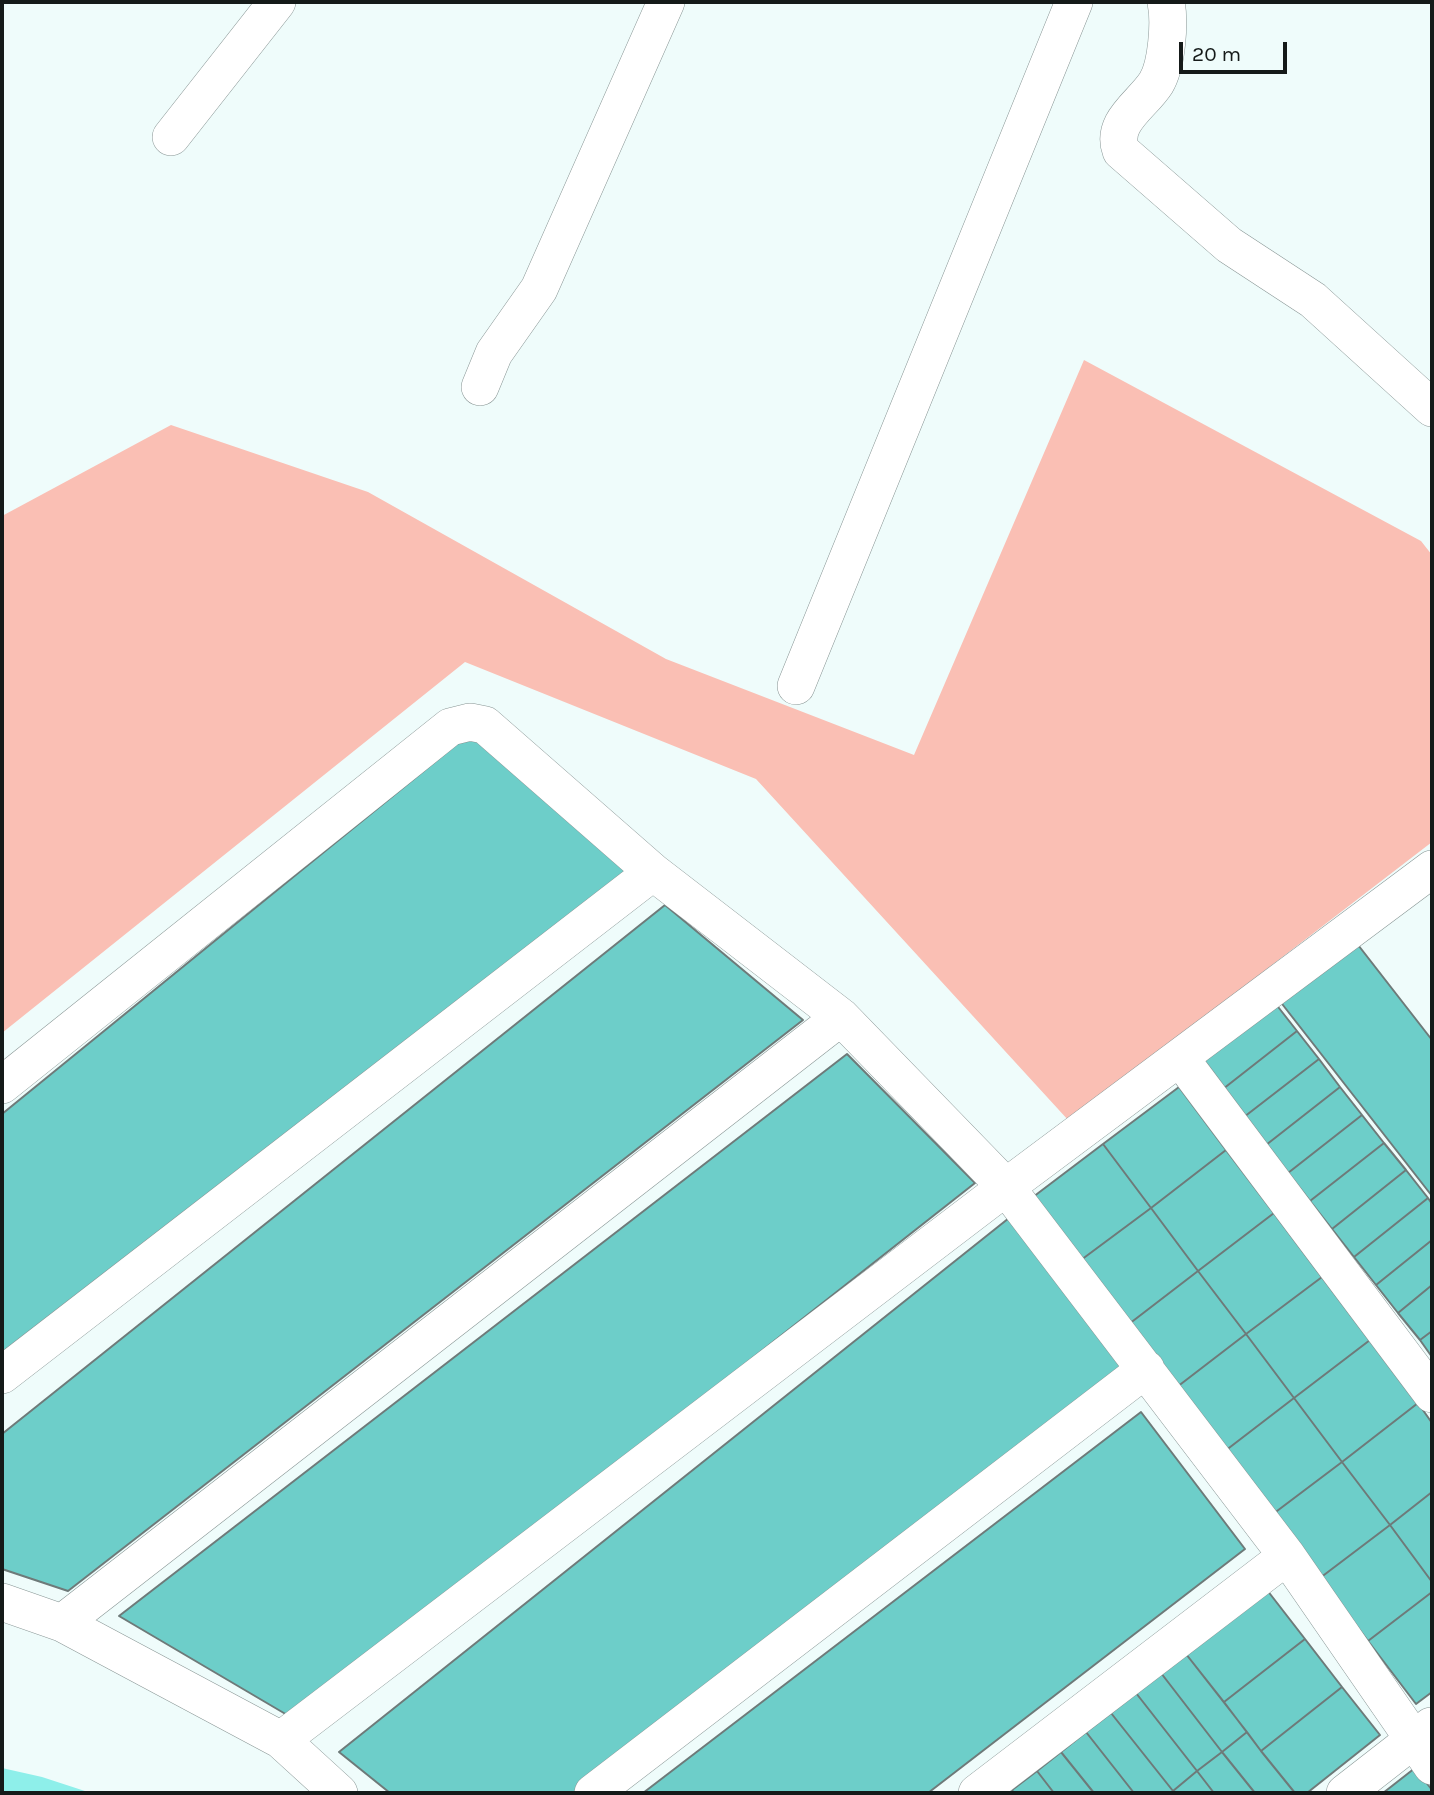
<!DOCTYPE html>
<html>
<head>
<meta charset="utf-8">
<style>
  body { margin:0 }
  #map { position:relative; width:1434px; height:1795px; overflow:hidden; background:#effcfb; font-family:Karla,sans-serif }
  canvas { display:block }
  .frame { position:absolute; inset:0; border:4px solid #151a19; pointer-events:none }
  .scale { position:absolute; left:1179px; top:42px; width:108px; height:32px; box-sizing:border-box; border:4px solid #151a19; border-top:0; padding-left:9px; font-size:21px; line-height:24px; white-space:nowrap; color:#151a19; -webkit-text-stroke:5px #effcfb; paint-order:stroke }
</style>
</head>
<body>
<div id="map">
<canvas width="1434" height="1795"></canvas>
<div class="frame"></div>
<div class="scale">20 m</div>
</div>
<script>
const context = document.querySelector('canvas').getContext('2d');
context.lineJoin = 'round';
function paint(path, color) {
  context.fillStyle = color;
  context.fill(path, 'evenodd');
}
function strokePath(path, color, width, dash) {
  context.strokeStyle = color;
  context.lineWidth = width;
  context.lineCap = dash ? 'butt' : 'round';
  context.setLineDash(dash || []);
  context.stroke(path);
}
const green = new Path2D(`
  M 1084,360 L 1421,541 L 1432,555 L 1432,842 L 1069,1121 L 756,779 L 465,662 L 2,1033 L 2,516 L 171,425 L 368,492 L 666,659 L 914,755 Z`);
const water = new Path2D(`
  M 2,1768 L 42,1777 L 91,1793 L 2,1793 Z`);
const building = new Path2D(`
  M 469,734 L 637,874 L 2,1359 L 2,1114 Z
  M 665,905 L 803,1020 L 68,1591 L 2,1569 L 2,1434 Z
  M 1355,941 L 1432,1040 L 1432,1196 L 1279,1000 Z
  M 1275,1003 L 1297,1031 L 1223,1089 L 1201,1061 Z
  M 1297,1031 L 1319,1059 L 1244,1117 L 1223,1089 Z
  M 847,1054 L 975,1183 L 294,1719 L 119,1616 Z
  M 1319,1059 L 1340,1087 L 1266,1145 L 1244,1117 Z
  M 1179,1087 L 1226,1150 L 1151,1208 L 1103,1144 Z
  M 1340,1087 L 1362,1115 L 1288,1173 L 1266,1145 Z
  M 1362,1115 L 1384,1143 L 1310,1201 L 1288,1173 Z
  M 1384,1143 L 1406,1170 L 1332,1229 L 1310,1201 Z
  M 1103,1144 L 1151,1208 L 1081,1260 L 1033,1197 Z
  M 1226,1150 L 1274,1213 L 1198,1271 L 1151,1208 Z
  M 1406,1170 L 1428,1198 L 1354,1257 L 1332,1229 Z
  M 1428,1198 L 1432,1204 L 1432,1240 L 1376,1285 L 1354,1257 Z
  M 1151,1208 L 1198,1271 L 1129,1324 L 1081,1260 Z
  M 1274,1213 L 1322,1277 L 1246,1334 L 1198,1271 Z
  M 1009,1218 L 1126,1367 L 578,1793 L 390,1793 L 339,1752 Z
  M 1432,1240 L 1432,1285 L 1398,1313 L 1376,1285 Z
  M 1198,1271 L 1246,1334 L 1177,1387 L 1129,1324 Z
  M 1322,1277 L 1370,1340 L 1294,1398 L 1246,1334 Z
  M 1432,1285 L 1432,1331 L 1420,1340 L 1398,1313 Z
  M 1432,1331 L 1432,1357 L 1420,1340 Z
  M 1246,1334 L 1294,1398 L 1225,1451 L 1177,1387 Z
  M 1370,1340 L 1418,1403 L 1342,1462 L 1294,1398 Z
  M 1294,1398 L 1342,1462 L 1273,1514 L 1225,1451 Z
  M 1418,1403 L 1432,1423 L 1432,1492 L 1390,1525 L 1342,1462 Z
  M 1141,1412 L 1245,1549 L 928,1793 L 643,1793 Z
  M 1342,1462 L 1390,1525 L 1320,1578 L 1273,1514 Z
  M 1432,1492 L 1432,1582 L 1390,1525 Z
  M 1390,1525 L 1432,1582 L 1432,1592 L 1368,1641 L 1320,1578 Z
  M 1267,1590 L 1305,1639 L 1224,1702 L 1186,1654 Z
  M 1432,1592 L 1432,1692 L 1416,1704 L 1368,1641 Z
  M 1305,1639 L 1342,1687 L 1261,1751 L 1224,1702 Z
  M 1186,1654 L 1247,1732 L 1222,1752 L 1161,1673 Z
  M 1161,1673 L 1222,1752 L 1197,1771 L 1136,1693 Z
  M 1342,1687 L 1380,1735 L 1307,1793 L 1295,1793 L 1261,1751 Z
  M 1136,1693 L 1197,1771 L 1173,1791 L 1111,1713 Z
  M 1111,1713 L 1173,1791 L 1170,1793 L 1134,1793 L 1086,1732 Z
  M 1086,1732 L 1134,1793 L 1094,1793 L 1061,1752 Z
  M 1247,1732 L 1261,1751 L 1295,1793 L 1255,1793 L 1222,1752 Z
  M 1061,1752 L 1094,1793 L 1054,1793 L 1037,1771 Z
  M 1222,1752 L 1255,1793 L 1214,1793 L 1197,1771 Z
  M 1415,1768 L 1432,1790 L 1432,1793 L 1383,1793 Z
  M 1037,1771 L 1054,1793 L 1014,1793 L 1012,1790 Z
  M 1197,1771 L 1214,1793 L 1174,1793 L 1173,1791 Z`);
const minor = new Path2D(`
  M 1166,2 C 1170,22 1167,65 1156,83 C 1142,105 1110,122 1121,151 L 1229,245 L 1313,300 L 1432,408
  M 171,137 L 277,2
  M 480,387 L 494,353 L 539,289 L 666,2
  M 796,686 L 1074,2
  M 1180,1058 L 1432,1394
  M 2,1085 L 450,727 L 470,722 L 485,725 L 653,872 L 841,1017 L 1006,1187 L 1287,1556 L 1432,1766
  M 2,1375 L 653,872
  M 2,1602 L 62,1623 L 281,1740 L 339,1793
  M 62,1623 L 841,1017
  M 281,1740 L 1006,1187 L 1432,869
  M 593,1793 L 1146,1369
  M 977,1793 L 1287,1556
  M 1345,1793 L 1431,1726`);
paint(green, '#fabfb4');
paint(water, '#8eefea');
paint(building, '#6dcec9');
strokePath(building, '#6e7a79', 2);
strokePath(minor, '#899695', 38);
strokePath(minor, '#fff', 37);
</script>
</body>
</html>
